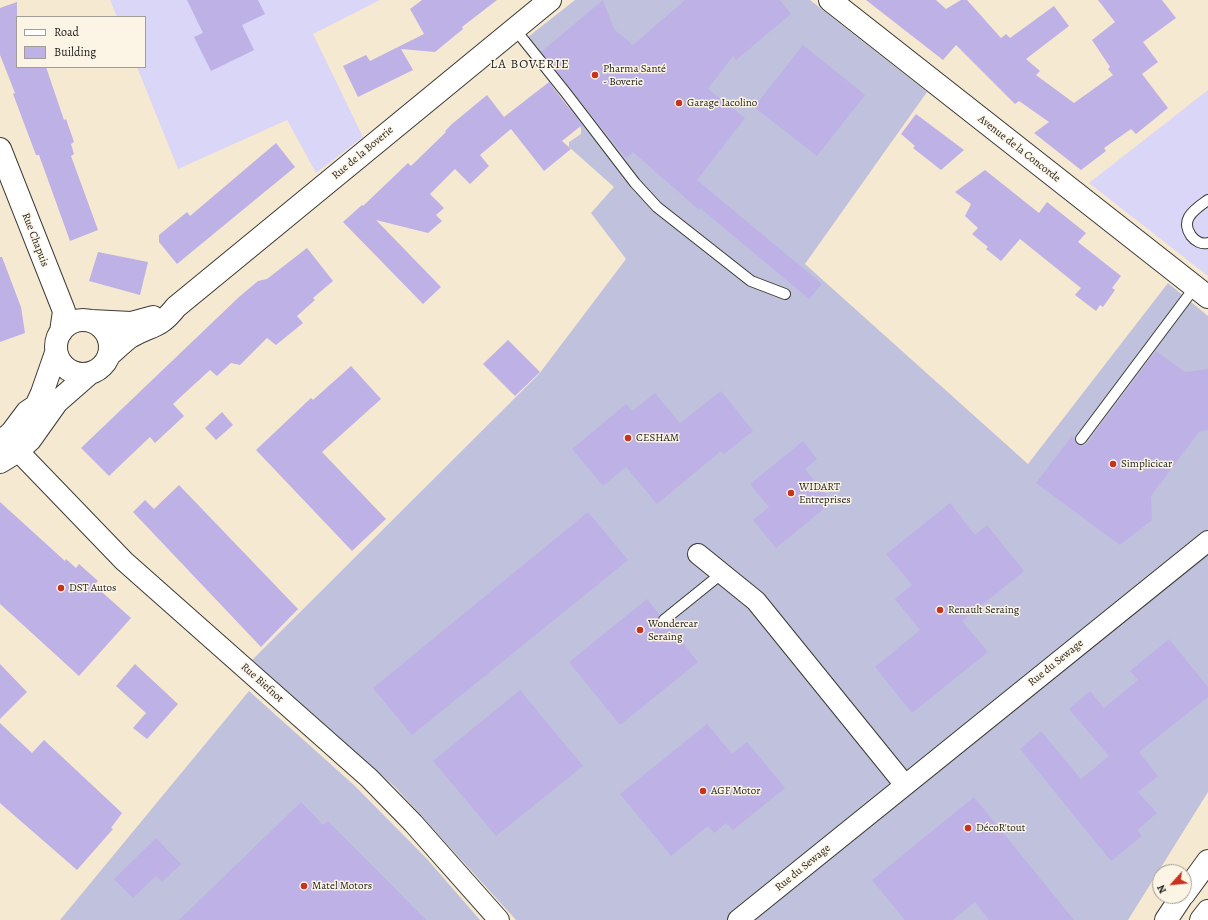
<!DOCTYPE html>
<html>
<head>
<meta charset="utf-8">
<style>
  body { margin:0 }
  #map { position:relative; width:1208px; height:920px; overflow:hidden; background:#f6e9d1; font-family:Alegreya,serif }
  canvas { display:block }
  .legend { position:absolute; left:16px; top:16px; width:130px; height:52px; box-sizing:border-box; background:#fcf5e5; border:1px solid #a29e95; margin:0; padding:5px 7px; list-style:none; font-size:12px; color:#1c1c1c }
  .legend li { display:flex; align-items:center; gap:8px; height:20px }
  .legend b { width:20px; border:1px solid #a29e95 }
  .north { position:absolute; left:1152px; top:864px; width:40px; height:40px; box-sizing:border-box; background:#fcf5e5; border:1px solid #a29e95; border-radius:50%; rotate:243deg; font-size:11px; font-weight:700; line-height:16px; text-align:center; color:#1c1c1c }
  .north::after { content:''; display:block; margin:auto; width:14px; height:18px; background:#c8321e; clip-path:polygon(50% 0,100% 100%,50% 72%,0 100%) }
</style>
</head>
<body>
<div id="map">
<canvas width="1208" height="920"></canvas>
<ul class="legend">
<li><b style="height:5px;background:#fff"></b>Road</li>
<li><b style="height:11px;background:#beb1e6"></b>Building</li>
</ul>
<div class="north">N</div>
</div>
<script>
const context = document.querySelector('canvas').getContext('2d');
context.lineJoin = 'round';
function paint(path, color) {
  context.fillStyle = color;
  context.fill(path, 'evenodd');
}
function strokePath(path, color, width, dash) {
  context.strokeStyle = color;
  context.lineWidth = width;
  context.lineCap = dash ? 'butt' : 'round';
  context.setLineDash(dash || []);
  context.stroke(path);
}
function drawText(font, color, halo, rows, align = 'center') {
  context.font = font + ' Alegreya,serif';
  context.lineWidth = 3;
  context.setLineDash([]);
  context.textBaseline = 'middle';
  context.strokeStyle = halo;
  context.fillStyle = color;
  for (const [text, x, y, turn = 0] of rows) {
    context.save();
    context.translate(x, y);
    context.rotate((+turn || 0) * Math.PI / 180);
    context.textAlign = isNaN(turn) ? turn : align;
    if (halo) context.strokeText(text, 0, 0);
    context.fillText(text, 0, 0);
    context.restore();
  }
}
const built = new Path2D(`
  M 110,0 L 380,0 L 313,34 L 363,137 L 316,173 L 287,120 L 178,169 L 137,67 L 145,67 L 145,17 L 117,17 Z
  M 1208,90 L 1208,276 L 1089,183 Z`);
const industrial = new Path2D(`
  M 575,0 L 810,0 L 927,92 L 805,264 L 1028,464 L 1168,283 L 1208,316 L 1208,792 L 1128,920 L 516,920 L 395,787 L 252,660 L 539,374 L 626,259 L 591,213 L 614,187 L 569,147 L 569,142 L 581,134 L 581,128 L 566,102 L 519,44 Z
  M 249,691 L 355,786 L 427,859 L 480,920 L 60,920 Z`);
const building = new Path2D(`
  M 187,0 L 258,0 L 265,14 L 242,25 L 254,50 L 211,71 L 194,37 L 203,33 Z
  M 422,0 L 497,0 L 462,27 L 463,29 L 435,52 L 401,49 L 413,70 L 358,97 L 343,66 L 366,55 L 370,61 L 424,34 L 410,9 Z
  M 603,0 L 614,29 L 633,45 L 685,0 L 780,0 L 791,14 L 736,60 L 733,56 L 708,89 L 745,118 L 697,180 L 822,284 L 809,299 L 700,208 L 699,210 L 633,152 L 626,158 L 541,52 Z
  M 866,0 L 936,0 L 946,9 L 961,0 L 967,0 L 1001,38 L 1006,34 L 1010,38 L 1054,6 L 1069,26 L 1026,59 L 1040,71 L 1036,75 L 1074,103 L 1113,75 L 1108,69 L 1110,67 L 1092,40 L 1115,22 L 1098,0 L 1162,0 L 1176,18 L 1143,42 L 1158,62 L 1142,74 L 1168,108 L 1136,134 L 1131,129 L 1104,148 L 1106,151 L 1081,170 L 1034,133 L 1049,122 L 1019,101 L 1015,104 L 956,45 L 943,60 Z
  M 17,2 L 17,67 L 46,67 L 64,120 L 66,119 L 74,142 L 71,144 L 74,154 L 71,156 L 98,230 L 70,241 L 39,155 L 36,155 L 13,94 L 15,93 L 0,55 L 0,8 Z
  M 803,45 L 865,95 L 817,156 L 754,107 Z
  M 549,82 L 582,125 L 562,141 L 571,149 L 544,171 L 511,129 L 480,155 L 489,166 L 470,184 L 455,169 L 430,194 L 444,208 L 436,215 L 442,221 L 428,233 L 376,220 L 441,287 L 423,304 L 343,222 L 362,205 L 363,206 L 408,163 L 411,166 L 446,132 L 445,131 L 452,124 L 487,95 L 504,117 Z
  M 916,114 L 964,150 L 941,170 L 913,148 L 915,146 L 901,134 Z
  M 276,143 L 295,167 L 177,264 L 159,242 L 159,235 L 187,212 L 190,216 Z
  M 985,170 L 1039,213 L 1047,202 L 1086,233 L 1078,242 L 1121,276 L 1112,288 L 1115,290 L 1103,307 L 1100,305 L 1096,311 L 1075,295 L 1081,288 L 1020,239 L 1001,261 L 986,249 L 988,247 L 972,234 L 978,228 L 965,216 L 971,204 L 955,192 Z
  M 307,248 L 333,281 L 313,298 L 315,300 L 297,316 L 303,323 L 276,345 L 267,338 L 240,365 L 231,363 L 217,376 L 210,370 L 173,404 L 184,416 L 155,443 L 150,437 L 109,476 L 81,448 L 239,297 L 258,281 L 267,279 Z
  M 98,252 L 148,262 L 140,295 L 89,281 Z
  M 0,257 L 2,257 L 21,307 L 25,333 L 0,342 Z
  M 508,340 L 540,372 L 515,396 L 483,364 Z
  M 1156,351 L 1185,372 L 1208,369 L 1208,430 L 1199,432 L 1151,496 L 1152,520 L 1120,545 L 1036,483 L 1072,436 L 1077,444 L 1085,446 Z
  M 351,366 L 381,399 L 322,452 L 386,519 L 352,551 L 256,450 L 311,398 L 313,400 Z
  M 721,391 L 753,431 L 724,454 L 721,451 L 657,504 L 626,467 L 603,486 L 572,449 L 626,404 L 632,411 L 655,393 L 680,423 Z
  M 222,412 L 233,425 L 216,440 L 205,428 Z
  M 803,441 L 817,459 L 805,469 L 832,502 L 776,548 L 753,520 L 769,507 L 750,484 Z
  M 179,485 L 298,609 L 261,647 L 133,512 L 145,500 L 154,509 Z
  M 0,502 L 65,561 L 66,559 L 76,568 L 79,564 L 98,581 L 94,585 L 131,618 L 79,676 L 0,604 Z
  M 950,503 L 975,535 L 987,525 L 1024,571 L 962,621 L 988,652 L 912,713 L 875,667 L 920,630 L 895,599 L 912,585 L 886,554 Z
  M 588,512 L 628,560 L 412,735 L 373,688 Z
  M 647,599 L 660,615 L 658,618 L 659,624 L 662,626 L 668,625 L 698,662 L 620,725 L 569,662 Z
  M 1169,639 L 1208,687 L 1208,697 L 1139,752 L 1158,776 L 1138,792 L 1157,813 L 1137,830 L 1142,836 L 1111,861 L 1020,749 L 1041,731 L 1081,779 L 1109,756 L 1069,709 L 1090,691 L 1104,708 L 1138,680 L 1130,671 Z
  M 0,664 L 27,692 L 0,719 Z
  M 135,664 L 178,704 L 147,739 L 133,728 L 146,713 L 116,686 Z
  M 520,690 L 583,766 L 496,836 L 433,761 Z
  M 0,723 L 32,753 L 44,740 L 122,813 L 111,828 L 113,829 L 77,870 L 0,803 Z
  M 707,724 L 732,754 L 747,742 L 785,788 L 733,830 L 726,823 L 714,833 L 708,826 L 671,856 L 620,794 Z
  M 974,797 L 1074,920 L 989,920 L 975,902 L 953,920 L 905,920 L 872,880 Z
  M 301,802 L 323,825 L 328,821 L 426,920 L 179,920 Z
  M 156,838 L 181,864 L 162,882 L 156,876 L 133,898 L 114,879 Z`);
const lane = new Path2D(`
  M 514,28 L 566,93 L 635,183 L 657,207 L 751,281 L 785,294
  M 1208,200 C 1201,205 1193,210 1189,217 C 1182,229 1195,246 1208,243
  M 1081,439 L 1195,287
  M 664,620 L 721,574`);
const street = new Path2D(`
  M 22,435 L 19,443 L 18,451 L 124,561 L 369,778 L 413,823 L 499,920
  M 698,554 L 756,601 L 905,785
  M 738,920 L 1208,541`);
const secondary = new Path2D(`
  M 830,0 L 1208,297
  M 0,149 L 64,311 L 61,332
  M56 347a27 27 0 1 1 54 0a27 27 0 1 1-54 0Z
  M 91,321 L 131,323 L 153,317
  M 109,355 C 116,349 123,342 130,337 C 151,324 158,330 176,307 L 550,0
  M 0,443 L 12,432 L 27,412 L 36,406 L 42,393 L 56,353
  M 0,462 L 18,451 L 30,440 L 57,402 L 89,374
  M 1184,894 L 1208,861
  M 1166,920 L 1182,896
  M 1201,920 L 1208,911`);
const markers = [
  [595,75,4,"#c8321e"],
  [679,103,4,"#c8321e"],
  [628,438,4,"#c8321e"],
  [1113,464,4,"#c8321e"],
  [791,493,4,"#c8321e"],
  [61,588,4,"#c8321e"],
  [940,610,4,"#c8321e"],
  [640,630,4,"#c8321e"],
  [703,791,4,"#c8321e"],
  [968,828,4,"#c8321e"],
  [304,886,4,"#c8321e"]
];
const poiNames = [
  ["Pharma Santé",603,69],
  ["- Boverie",603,82],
  ["Garage Iacolino",687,103],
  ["CESHAM",636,438],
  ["Simplicicar",1121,464],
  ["WIDART",799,487],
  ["Entreprises",799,500],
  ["DST Autos",69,588],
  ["Renault Seraing",948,610],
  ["Wondercar",648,624],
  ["Seraing",648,637],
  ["AGF Motor",711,791],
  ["DécoR'tout",976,828],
  ["Matel Motors",312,886]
];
const streetNames = [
  ["Avenue de la Concorde",1019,149,38],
  ["Rue de la Boverie",363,153,-40],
  ["Rue Chapuis",35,240,69],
  ["Rue du Sewage",1056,663,-39],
  ["Rue Biefnot",262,683,42],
  ["Rue du Sewage",803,868,-39]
];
const quarterNames = [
  ["LA BOVERIE",530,65]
];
paint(built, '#dad6f7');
paint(industrial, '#c0c2dd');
paint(building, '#beb1e6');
strokePath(lane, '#3d3b37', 12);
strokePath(street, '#3d3b37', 22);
strokePath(secondary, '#3d3b37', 24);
strokePath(lane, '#fff', 10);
strokePath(street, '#fff', 20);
strokePath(secondary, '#fff', 22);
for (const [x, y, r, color] of markers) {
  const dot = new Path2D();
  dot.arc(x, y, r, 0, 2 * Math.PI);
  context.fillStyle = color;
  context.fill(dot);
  strokePath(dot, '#fcf5e5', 1.5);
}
drawText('11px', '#1c1c1c', '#fcf5e5', poiNames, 'left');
drawText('11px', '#1c1c1c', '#fcf5e5', streetNames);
context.letterSpacing = '1px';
drawText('13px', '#1c1c1c', '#fcf5e5', quarterNames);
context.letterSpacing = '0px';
</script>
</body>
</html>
